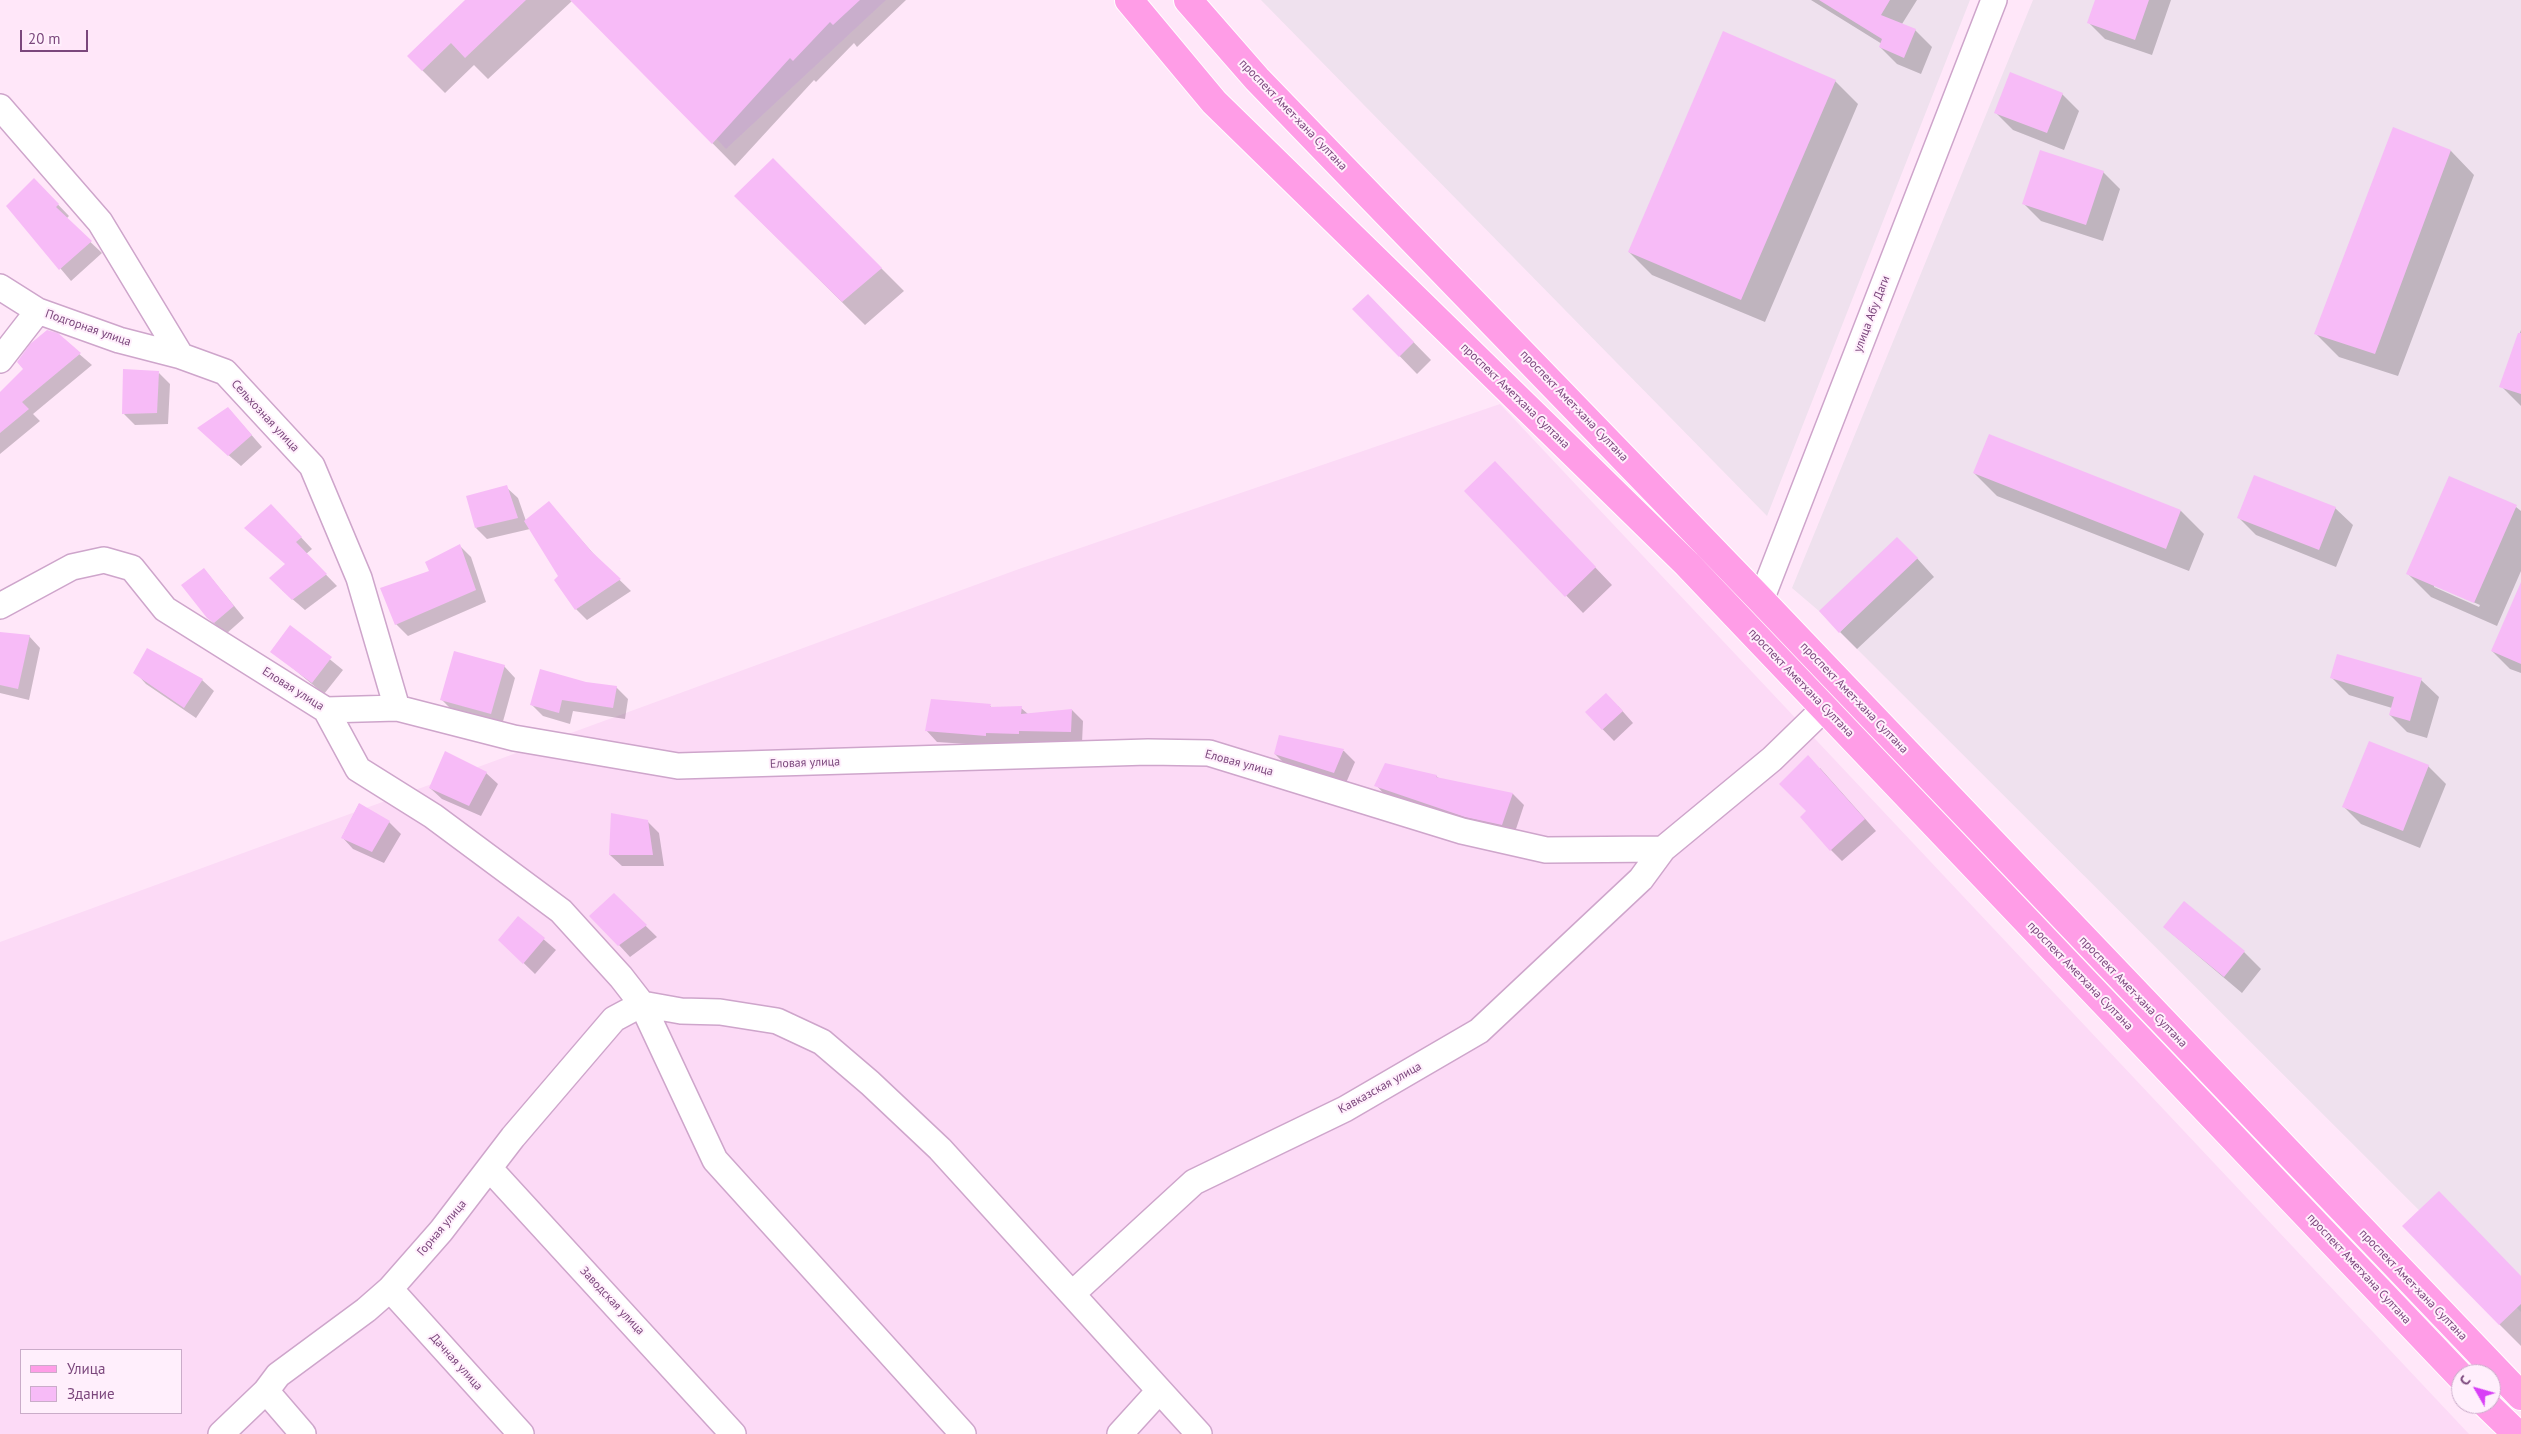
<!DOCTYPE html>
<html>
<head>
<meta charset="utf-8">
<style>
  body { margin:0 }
  #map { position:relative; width:2521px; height:1434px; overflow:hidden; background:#ffe7f9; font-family:"PT Sans",sans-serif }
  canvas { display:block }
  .legend { position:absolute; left:20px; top:1349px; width:162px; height:65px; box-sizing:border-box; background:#ffeffc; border:1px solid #caacc9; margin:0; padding:6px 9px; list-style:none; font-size:15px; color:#7b477c }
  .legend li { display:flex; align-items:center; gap:10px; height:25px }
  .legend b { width:25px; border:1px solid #caacc9 }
  .north { position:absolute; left:2451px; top:1364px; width:50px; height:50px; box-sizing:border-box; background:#ffeffc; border:1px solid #caacc9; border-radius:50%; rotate:308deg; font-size:14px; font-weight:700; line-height:20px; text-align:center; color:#7b477c }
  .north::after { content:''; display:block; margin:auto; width:18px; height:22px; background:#d83ff6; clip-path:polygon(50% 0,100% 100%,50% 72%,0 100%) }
  .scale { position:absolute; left:20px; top:30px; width:68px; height:22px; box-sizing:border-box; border:2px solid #7b477c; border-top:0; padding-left:6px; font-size:15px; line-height:18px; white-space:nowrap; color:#7b477c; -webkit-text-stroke:4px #ffeffc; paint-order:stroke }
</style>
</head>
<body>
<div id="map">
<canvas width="2521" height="1434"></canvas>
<ul class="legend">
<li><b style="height:6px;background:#ff9de7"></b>Улица</li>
<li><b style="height:14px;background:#f7bbf7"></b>Здание</li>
</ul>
<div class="north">С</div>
<div class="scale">20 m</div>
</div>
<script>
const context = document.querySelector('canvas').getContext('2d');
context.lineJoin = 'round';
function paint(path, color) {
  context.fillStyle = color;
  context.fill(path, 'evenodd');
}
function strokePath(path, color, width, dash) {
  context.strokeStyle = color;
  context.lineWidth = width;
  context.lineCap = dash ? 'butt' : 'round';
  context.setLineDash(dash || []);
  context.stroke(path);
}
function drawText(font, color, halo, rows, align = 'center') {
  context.font = font + ' "PT Sans",sans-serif';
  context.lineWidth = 4;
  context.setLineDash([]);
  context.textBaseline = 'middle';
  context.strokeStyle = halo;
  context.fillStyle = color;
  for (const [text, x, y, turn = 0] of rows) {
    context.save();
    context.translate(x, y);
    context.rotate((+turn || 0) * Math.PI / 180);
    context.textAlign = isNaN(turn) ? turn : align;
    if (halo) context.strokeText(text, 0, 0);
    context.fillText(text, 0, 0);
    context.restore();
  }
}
const residential = new Path2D(`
  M 1500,404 L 2469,1434 L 0,1434 L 0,942 L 1019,569 ZM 21,1350 L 181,1350 L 181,1413 L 21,1413 Z`);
const commercial = new Path2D(`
  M 582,0 L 886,0 L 726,149 Z`);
const industrial = new Path2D(`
  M 1261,0 L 1970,0 L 1767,516 Z
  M 2033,0 L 2521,0 L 2521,1312 L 1819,611 L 1792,588 Z`);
const shadow = new Path2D(`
  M 467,0 L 906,0 L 857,47 L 854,43 L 816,82 L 814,80 L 735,166 L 572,1 L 488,79 L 474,65 L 445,93 L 422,70 Z
  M 1811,0 L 1917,0 L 1902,24 L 1915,30 L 1932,47 L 1921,74 L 1897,64 L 1880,47 L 1882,44 Z
  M 2097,0 L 2171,0 L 2152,55 L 2105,39 L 2089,23 Z
  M 1835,81 L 1858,104 L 1765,322 L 1652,275 L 1629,252 Z
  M 2062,94 L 2079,111 L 2064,150 L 2013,130 L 1995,112 Z
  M 2394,129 L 2451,151 L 2474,175 L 2398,376 L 2339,357 L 2316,334 Z
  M 773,160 L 904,291 L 865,325 L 735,196 Z
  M 2103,172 L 2120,189 L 2103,241 L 2041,221 L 2023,203 Z
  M 46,192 L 69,216 L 66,219 L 102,253 L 71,281 L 8,206 Z
  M 1354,309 L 1385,313 L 1431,360 L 1417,374 Z
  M 2521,330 L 2521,406 L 2501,386 Z
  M 57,335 L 92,365 L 33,414 L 40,421 L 0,454 L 0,394 Z
  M 159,373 L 170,384 L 168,424 L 135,425 L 124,414 Z
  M 228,408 L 262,447 L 241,466 L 210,439 Z
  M 1974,473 L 2181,511 L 2204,534 L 2189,571 L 1997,496 Z
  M 1512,480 L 1612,585 L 1583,613 L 1466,491 Z
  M 506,487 L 518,498 L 526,521 L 549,503 L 599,560 L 631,591 L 587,620 L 576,609 L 560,576 L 530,529 L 487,539 L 476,528 Z
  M 2516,507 L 2521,511 L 2521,571 L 2497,626 L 2431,597 L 2408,574 ZM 2434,585 L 2480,605 L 2479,607 L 2434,587 Z
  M 2335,508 L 2353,525 L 2336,567 L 2256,535 L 2239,518 Z
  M 282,517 L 312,549 L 306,554 L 337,586 L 305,610 L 282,590 L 286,565 Z
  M 460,546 L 471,557 L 486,602 L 408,636 L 396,624 Z
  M 1915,556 L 1934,577 L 1857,649 L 1840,632 Z
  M 204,569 L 244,618 L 226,634 L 208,618 Z
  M 2521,617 L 2521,673 L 2510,669 L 2492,651 Z
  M 290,627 L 343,670 L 324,694 L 272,651 Z
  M 0,633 L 29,636 L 40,648 L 29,700 L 0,693 Z
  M 504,666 L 515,678 L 502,725 L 453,711 L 442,700 Z
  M 135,672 L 202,680 L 214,691 L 196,718 L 146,684 Z
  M 2332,678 L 2421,680 L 2439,697 L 2427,738 L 2407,732 L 2390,715 L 2392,708 L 2349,695 Z
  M 585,683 L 616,687 L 628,699 L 625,719 L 573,711 L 570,724 L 543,716 L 531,704 Z
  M 990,706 L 992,708 L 1021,708 L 1028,714 L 1072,710 L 1083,721 L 1082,743 L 1030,742 L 1030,745 L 997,744 L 997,746 L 937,742 L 926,730 Z
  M 1618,706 L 1633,723 L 1614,741 L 1587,713 Z
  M 1280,737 L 1344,751 L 1355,762 L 1346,783 L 1287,766 L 1275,754 Z
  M 2428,766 L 2446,784 L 2420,848 L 2361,824 L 2344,807 Z
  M 1820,768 L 1876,831 L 1842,861 L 1831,850 L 1807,811 Z
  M 486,773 L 498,784 L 481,816 L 442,799 L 430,788 Z
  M 1436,776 L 1440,779 L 1513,794 L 1524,805 L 1514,835 L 1387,797 L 1376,785 Z
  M 359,804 L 389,822 L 401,834 L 384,863 L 353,849 L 342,837 Z
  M 647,821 L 659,833 L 664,866 L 622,866 L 610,855 Z
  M 614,895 L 657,937 L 630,957 L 619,945 Z
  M 518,917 L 556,950 L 535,974 L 500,940 Z
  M 2164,927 L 2244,952 L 2261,969 L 2242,993 Z
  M 2521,1277 L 2521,1346 L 2499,1324 Z`);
const building = new Path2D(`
  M 465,0 L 526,0 L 465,58 L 451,43 L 422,71 L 407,56 Z
  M 570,0 L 860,0 L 833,25 L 830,22 L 793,61 L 790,58 L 712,144 Z
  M 1819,0 L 1890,0 L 1881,15 L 1916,29 L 1904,58 L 1879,47 L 1882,39 Z
  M 2095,0 L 2149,0 L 2135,40 L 2087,23 Z
  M 1723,31 L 1836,80 L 1741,300 L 1628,252 Z
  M 2010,72 L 2063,93 L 2047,133 L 1994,113 Z
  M 2393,127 L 2451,150 L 2375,354 L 2314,334 Z
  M 2040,150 L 2104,171 L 2086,225 L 2022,204 Z
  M 773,158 L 882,268 L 842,302 L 734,196 Z
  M 34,178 L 59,204 L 56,207 L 92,241 L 59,270 L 6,206 Z
  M 1368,294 L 1414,342 L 1399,357 L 1352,309 Z
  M 47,330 L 58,333 L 81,353 L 22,402 L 29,409 L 0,433 L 0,392 L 23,369 L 17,362 L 30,344 Z
  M 2518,333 L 2521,333 L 2521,394 L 2499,387 Z
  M 123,369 L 159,371 L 157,413 L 122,414 Z
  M 228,407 L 252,435 L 228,456 L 197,428 Z
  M 1989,434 L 2181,510 L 2166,549 L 1973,473 Z
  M 1495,461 L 1596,567 L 1565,597 L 1464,491 Z
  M 2254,475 L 2336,507 L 2319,550 L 2237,518 Z
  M 2449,476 L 2517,505 L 2474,603 L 2406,574 Z
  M 507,485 L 518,518 L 475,528 L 466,496 Z
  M 549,501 L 591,551 L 621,579 L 575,610 L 554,580 L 558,576 L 524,521 Z
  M 271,504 L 302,537 L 296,542 L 327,574 L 292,600 L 269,578 L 285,564 L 244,528 Z
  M 1897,537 L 1918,558 L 1839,633 L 1819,611 Z
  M 460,544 L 476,590 L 395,625 L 380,588 L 429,571 L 425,562 Z
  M 204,568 L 234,606 L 214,623 L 207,618 L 181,585 Z
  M 2521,582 L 2521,664 L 2491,651 Z
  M 290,625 L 332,657 L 312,683 L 270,652 Z
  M 0,632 L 30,635 L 18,689 L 0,685 Z
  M 147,648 L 203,679 L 184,708 L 133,673 Z
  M 454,651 L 505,665 L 491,714 L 440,700 Z
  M 2337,654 L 2422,678 L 2410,721 L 2389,715 L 2394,697 L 2330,678 Z
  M 540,669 L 586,682 L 617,686 L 613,708 L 562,700 L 559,713 L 530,705 Z
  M 1606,693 L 1623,711 L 1602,730 L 1585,712 Z
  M 931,699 L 991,704 L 990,707 L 1022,706 L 1021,714 L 1072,709 L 1071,732 L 1019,731 L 1019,734 L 986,733 L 986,736 L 925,731 Z
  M 1279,735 L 1344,749 L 1334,773 L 1274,754 Z
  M 2369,741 L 2429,765 L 2403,831 L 2342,807 Z
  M 445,751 L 487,772 L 469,806 L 429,788 Z
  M 1808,755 L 1865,819 L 1830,851 L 1800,817 L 1806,811 L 1779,784 Z
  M 1385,763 L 1437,775 L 1436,777 L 1513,793 L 1502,825 L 1465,817 L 1374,786 Z
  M 359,803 L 390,821 L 372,852 L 341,838 Z
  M 611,813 L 648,820 L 653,855 L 609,855 Z
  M 614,893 L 647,925 L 618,946 L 589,916 Z
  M 2184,901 L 2245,951 L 2224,977 L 2163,927 Z
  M 518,916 L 545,938 L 523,964 L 498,940 Z
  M 2439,1191 L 2521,1276 L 2521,1304 L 2499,1325 L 2402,1226 Z`);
const minor = new Path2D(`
  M 0,107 L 100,222 L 181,356 L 225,372 L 312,466 L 359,578 L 397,708
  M 0,287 L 38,311 L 119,340 L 181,356
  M 0,360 L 38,311
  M 0,606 L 72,567 L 104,560 L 132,568 L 165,609 L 326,710 L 397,708 L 514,738 L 678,766 L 1148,752 L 1209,753 L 1462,831 L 1546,850 L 1663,849
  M 1734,614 L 1761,600 L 1994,0
  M 326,710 L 358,769 L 433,816 L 561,911 L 621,977 L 642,1004 L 715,1160 L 963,1434
  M 642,1004 L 681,1011 L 720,1012 L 777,1021 L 822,1042 L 870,1083 L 940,1149 L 1199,1434
  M 490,1169 L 733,1434
  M 390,1289 L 521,1434
  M 1072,1294 L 1194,1182 L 1345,1109 L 1479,1031 L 1641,879 L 1663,849 L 1772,759 L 1839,694
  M 266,1391 L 303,1434
  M 221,1434 L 266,1391 L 278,1375 L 366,1310 L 390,1289 L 441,1231 L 513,1137 L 614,1019 L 642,1004
  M 1120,1434 L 1159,1391`);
const major = new Path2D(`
  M 1129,0 L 1214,102 L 1687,564 L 2461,1377
  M 1188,0 L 1257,79 L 1761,600 L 2521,1396
  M 2486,1404 L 2517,1434`);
const streetNames = [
  ["проспект Амет-хана Султана",1293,115,46],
  ["улица Абу Даги",1872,314,-69],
  ["Подгорная улица",88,328,19],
  ["проспект Аметхана Султана",1515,396,44],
  ["проспект Амет-хана Султана",1574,406,46],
  ["Сельхозная улица",265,416,47],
  ["проспект Аметхана Султана",1801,683,46],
  ["Еловая улица",293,689,32],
  ["проспект Амет-хана Султана",1854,698,46],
  ["Еловая улица",805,763,-2],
  ["Еловая улица",1239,763,15],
  ["проспект Аметхана Султана",2080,976,46],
  ["проспект Амет-хана Султана",2133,992,46],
  ["Кавказская улица",1380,1088,-29],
  ["Горная улица",442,1228,-50],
  ["проспект Аметхана Султана",2359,1269,47],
  ["проспект Амет-хана Султана",2413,1285,46],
  ["Заводская улица",612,1301,47],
  ["Дачная улица",456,1362,48]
];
paint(residential, '#fcdaf6');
paint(commercial, '#fcdaff');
paint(industrial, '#efe1ee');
paint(shadow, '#0003');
paint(building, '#f7bbf7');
strokePath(minor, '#cea5cb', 28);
strokePath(major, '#fff', 30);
strokePath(minor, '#fff', 25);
strokePath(major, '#ff9de7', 28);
drawText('12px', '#7b477c', '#ffeffc', streetNames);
</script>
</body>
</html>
